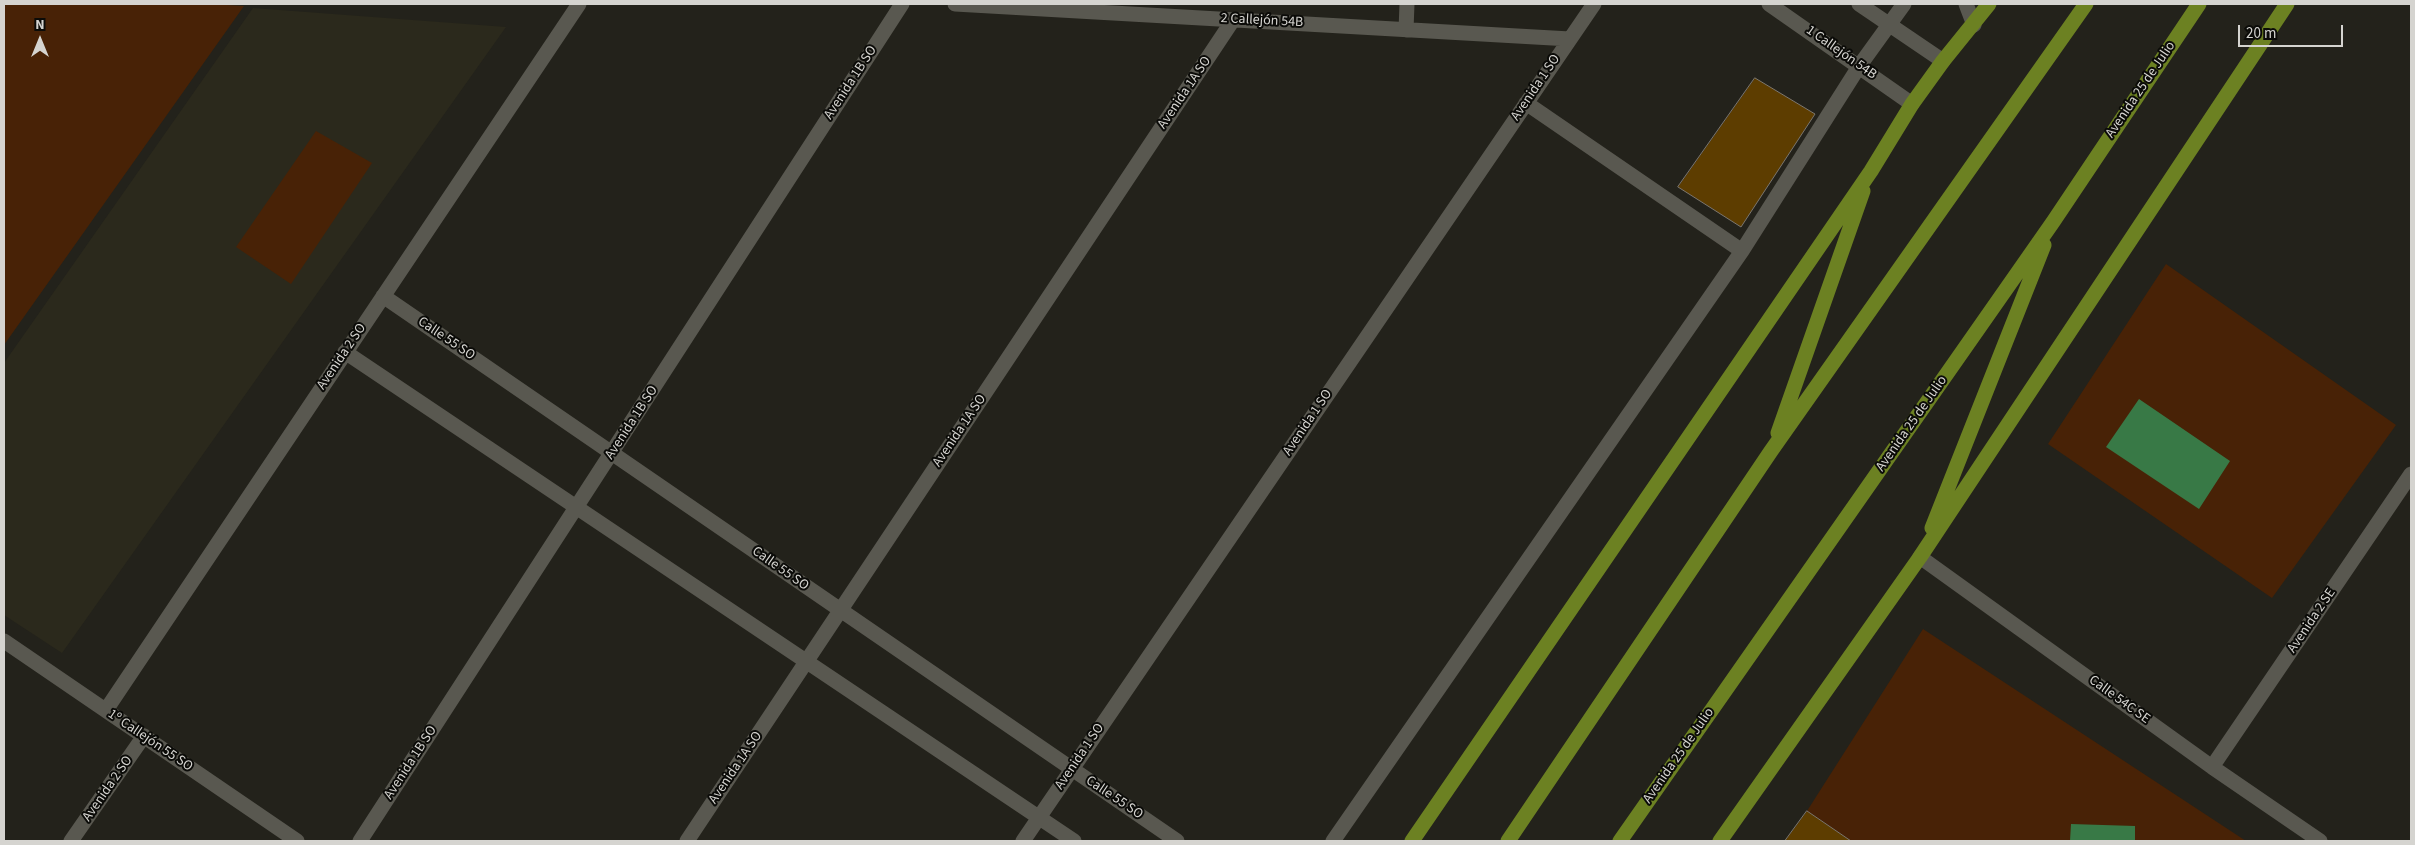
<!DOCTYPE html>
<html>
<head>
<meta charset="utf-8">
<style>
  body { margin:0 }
  #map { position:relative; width:2415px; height:845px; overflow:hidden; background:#23221b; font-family:"Source Sans 3",sans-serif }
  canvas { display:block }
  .frame { position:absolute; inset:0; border:5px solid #d5d4d0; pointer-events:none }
  .north { position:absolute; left:15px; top:15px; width:50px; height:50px; -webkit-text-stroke:4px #0b0b08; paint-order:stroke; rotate:0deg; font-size:14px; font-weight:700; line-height:20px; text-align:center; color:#d5d4d0 }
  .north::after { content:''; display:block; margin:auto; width:18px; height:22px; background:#d5d4d0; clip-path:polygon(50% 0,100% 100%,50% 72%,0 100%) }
  .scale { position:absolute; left:2238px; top:25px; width:105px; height:22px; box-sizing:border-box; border:2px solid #d5d4d0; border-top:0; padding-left:6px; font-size:15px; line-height:18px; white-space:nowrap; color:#d5d4d0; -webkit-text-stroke:4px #0b0b08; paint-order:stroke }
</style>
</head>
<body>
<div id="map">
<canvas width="2415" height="845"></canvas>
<div class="frame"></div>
<div class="north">N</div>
<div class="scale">20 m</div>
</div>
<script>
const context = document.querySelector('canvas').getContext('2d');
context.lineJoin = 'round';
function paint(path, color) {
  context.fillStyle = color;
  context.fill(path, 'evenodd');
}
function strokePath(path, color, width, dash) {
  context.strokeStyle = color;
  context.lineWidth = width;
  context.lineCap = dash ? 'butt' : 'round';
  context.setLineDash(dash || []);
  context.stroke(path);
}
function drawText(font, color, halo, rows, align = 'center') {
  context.font = font + ' "Source Sans 3",sans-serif';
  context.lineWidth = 4;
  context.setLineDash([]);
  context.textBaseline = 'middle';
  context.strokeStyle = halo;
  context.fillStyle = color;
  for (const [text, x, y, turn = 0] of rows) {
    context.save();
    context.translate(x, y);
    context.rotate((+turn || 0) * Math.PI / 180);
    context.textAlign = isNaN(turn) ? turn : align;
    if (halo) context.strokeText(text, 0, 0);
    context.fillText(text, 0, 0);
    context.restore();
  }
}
const built = new Path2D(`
  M 253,8 L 506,27 L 62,653 L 4,615 L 4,363 Z`);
const green = new Path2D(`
  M 4,4 L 210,4 L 244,6 L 4,345 Z
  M 316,131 L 372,163 L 291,284 L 236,247 Z
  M 2166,264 L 2396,425 L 2272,598 L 2048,444 Z
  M 1923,629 L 2246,841 L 1851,841 L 1807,811 Z`);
const water = new Path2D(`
  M 2139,399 L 2230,461 L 2199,509 L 2106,447 Z
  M 2071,824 L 2135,826 L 2135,841 L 2070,841 Z`);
const building = new Path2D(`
  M 1755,78 L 1815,114 L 1741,227 L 1678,187 Z
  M 1807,811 L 1851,841 L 1785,841 Z`);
const minor = new Path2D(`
  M 955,4 L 1570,39
  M 1769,4 L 1912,104
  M 1859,4 L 1943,61
  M 1966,4 L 1974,25
  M 1406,30 L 1407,4
  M 1526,103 L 1742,251
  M 383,296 L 1177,841
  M 345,352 L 1074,841
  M 1920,557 L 2212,767 L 2320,841
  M 4,641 L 297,841
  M 106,710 L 579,4
  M 2212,767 L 2411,474
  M 71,841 L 144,736
  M 360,841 L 902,4
  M 687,841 L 1233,20
  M 1023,841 L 1594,4
  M 1333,841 L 1742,251 L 1860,65 L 1904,4`);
const major = new Path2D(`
  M 1778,433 L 1863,191
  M 1932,528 L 2044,245
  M 1412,841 L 1871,171 L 1912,104 L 1943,61 L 1989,4
  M 1508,841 L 1771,451 L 2086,4
  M 1620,841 L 2053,222 L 2199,4
  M 1720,841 L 1920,557 L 2287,4`);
const streetNames = [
  ["2 Callejón 54B",1262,21,3],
  ["1 Callejón 54B",1841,53,35],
  ["Avenida 1B SO",851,83,-57],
  ["Avenida 1 SO",1536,88,-56],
  ["Avenida 25 de Julio",2141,90,-56],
  ["Avenida 1A SO",1185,93,-56],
  ["Calle 55 SO",446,339,34],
  ["Avenida 2 SO",342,357,-56],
  ["Avenida 1B SO",632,423,-57],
  ["Avenida 1 SO",1308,423,-56],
  ["Avenida 25 de Julio",1912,424,-55],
  ["Avenida 1A SO",960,431,-56],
  ["Calle 55 SO",780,569,35],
  ["Avenida 2 SE",2312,621,-56],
  ["Calle 54C SE",2119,700,36],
  ["1º Callejón 55 SO",150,741,34],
  ["Avenida 25 de Julio",1679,756,-55],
  ["Avenida 1 SO",1080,757,-56],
  ["Avenida 1B SO",411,763,-57],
  ["Avenida 1A SO",736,768,-56],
  ["Avenida 2 SO",108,789,-55],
  ["Calle 55 SO",1114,798,34]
];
paint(built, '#2b291c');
paint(green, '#482206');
paint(water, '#387946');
paint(building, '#5d3d00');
strokePath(building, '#7b766f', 1);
strokePath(minor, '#595850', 15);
strokePath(major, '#6c8122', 15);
drawText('14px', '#d5d4d0', '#0b0b08', streetNames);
</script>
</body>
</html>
